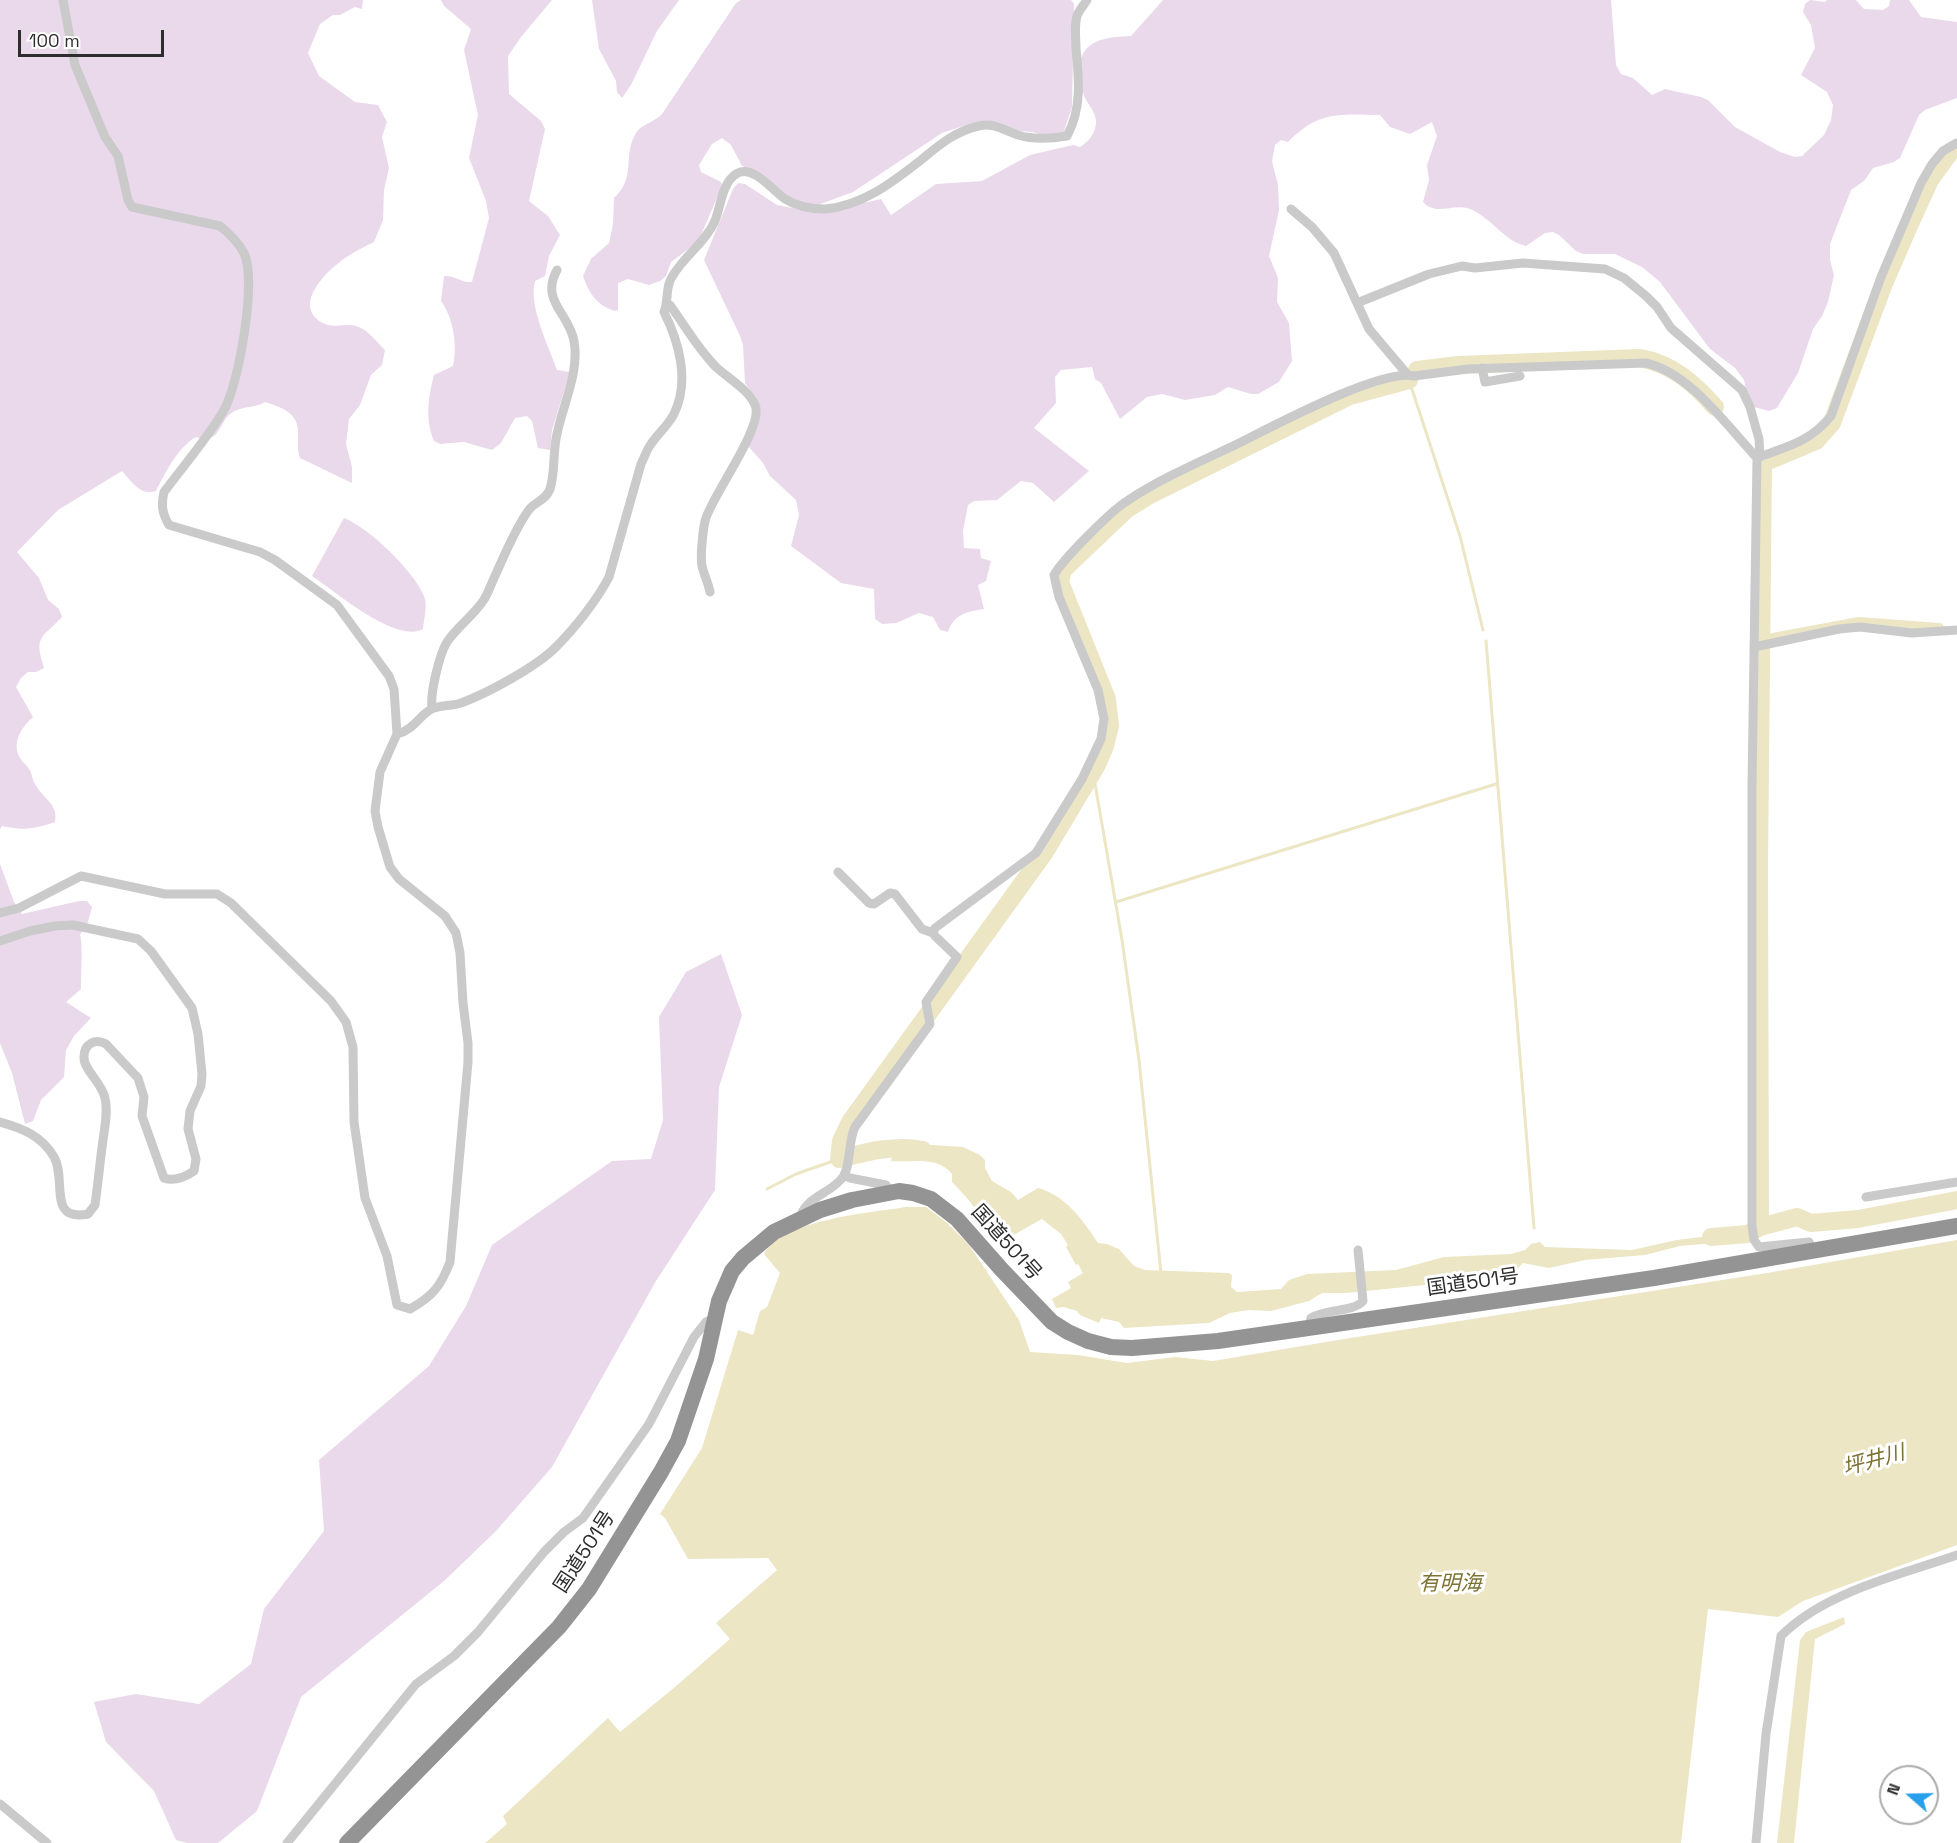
<!DOCTYPE html>
<html>
<head>
<meta charset="utf-8">
<style>
  body { margin:0 }
  #map { position:relative; width:1957px; height:1843px; overflow:hidden; background:#fff; font-family:"Space Grotesk",sans-serif }
  canvas { display:block }
  .north { position:absolute; left:1879px; top:1765px; width:60px; height:60px; box-sizing:border-box; background:#fff; border:2px solid #ababab; border-radius:50%; rotate:290deg; font-size:16px; font-weight:700; line-height:24px; text-align:center; color:#2d2d2d }
  .north::after { content:''; display:block; margin:auto; width:21px; height:27px; background:#279feb; clip-path:polygon(50% 0,100% 100%,50% 72%,0 100%) }
  .scale { position:absolute; left:18px; top:30px; width:146px; height:27px; box-sizing:border-box; border:3px solid #2d2d2d; border-top:0; padding-left:8px; font-size:18px; line-height:21px; white-space:nowrap; color:#2d2d2d; -webkit-text-stroke:4px #fff; paint-order:stroke }
</style>
</head>
<body>
<div id="map">
<canvas width="1957" height="1843"></canvas>
<div class="north">N</div>
<div class="scale">100 m</div>
</div>
<script>
const context = document.querySelector('canvas').getContext('2d');
context.lineJoin = 'round';
function paint(path, color) {
  context.fillStyle = color;
  context.fill(path, 'evenodd');
}
function strokePath(path, color, width, dash) {
  context.strokeStyle = color;
  context.lineWidth = width;
  context.lineCap = dash ? 'butt' : 'round';
  context.setLineDash(dash || []);
  context.stroke(path);
}
function drawText(font, color, halo, rows, align = 'center') {
  context.font = font + ' "Space Grotesk","Noto Sans JP",sans-serif';
  context.lineWidth = 6;
  context.setLineDash([]);
  context.textBaseline = 'middle';
  context.strokeStyle = halo;
  context.fillStyle = color;
  for (const [text, x, y, turn = 0] of rows) {
    context.save();
    context.translate(x, y);
    context.rotate((+turn || 0) * Math.PI / 180);
    context.textAlign = isNaN(turn) ? turn : align;
    if (halo) context.strokeText(text, 0, 0);
    context.fillText(text, 0, 0);
    context.restore();
  }
}
const green = new Path2D(`
  M 0,0 L 363,0 L 362,9 L 355,7 L 340,15 L 333,15 L 320,24 L 308,53 L 319,76 L 355,102 L 378,105 L 387,122 L 382,137 L 389,168 L 384,190 L 383,220 L 374,242 C 366,246 357,250 350,255 C 331,266 291,303 321,322 C 331,328 337,325 348,325 C 364,324 374,339 385,350 L 382,365 L 371,375 L 360,405 L 349,419 L 346,444 L 352,467 L 352,483 L 300,458 C 297,449 298,442 298,433 C 299,413 281,407 265,402 C 255,408 243,406 233,412 C 217,422 222,445 196,437 C 178,447 165,473 156,491 C 140,496 132,482 122,471 L 58,510 L 17,552 L 39,578 L 48,600 L 59,609 L 62,617 C 40,640 34,636 44,668 L 36,672 L 28,672 L 21,678 L 16,687 L 33,717 C 22,727 11,742 20,758 C 22,762 27,765 29,769 C 32,773 32,778 34,782 C 41,798 59,803 55,822 C 34,829 24,831 2,826 L 0,829 Z
  M 441,0 L 552,0 L 521,37 L 508,56 L 509,94 L 541,121 L 545,129 L 529,201 L 548,216 L 560,235 L 549,256 L 545,276 L 535,281 C 528,305 549,347 557,370 L 570,372 L 552,430 L 550,450 L 538,448 L 532,421 L 527,416 L 515,418 L 501,443 L 492,450 L 464,442 L 440,444 L 434,441 C 425,419 428,398 434,375 L 453,366 C 458,346 453,317 441,301 L 444,276 C 455,275 461,283 472,282 L 489,218 L 486,201 L 469,158 L 478,115 L 464,50 L 471,29 L 444,6 Z
  M 592,0 L 679,0 L 657,31 L 631,85 L 622,98 L 617,92 L 616,81 L 599,49 Z
  M 741,0 L 1071,0 L 1074,4 L 1072,107 L 1062,137 L 1055,139 L 1032,132 L 1001,129 L 972,123 L 942,133 L 853,192 L 815,206 L 772,194 L 753,170 L 742,166 L 731,145 L 722,138 L 712,144 L 699,165 L 701,172 L 721,182 L 722,186 L 698,242 L 671,262 L 666,276 L 660,281 L 649,285 L 628,279 L 618,283 L 618,310 L 615,311 C 596,305 589,293 583,276 L 591,259 L 609,243 L 613,224 L 614,198 C 637,177 622,156 636,133 C 641,124 655,122 662,114 L 736,3 Z
  M 1163,0 L 1611,0 L 1616,65 L 1621,74 L 1633,78 L 1652,95 L 1665,89 L 1701,97 L 1708,100 L 1735,127 L 1780,152 L 1795,157 L 1802,156 L 1824,135 L 1831,120 L 1833,105 L 1827,92 L 1801,75 L 1815,48 L 1811,25 L 1803,12 L 1805,4 L 1810,0 L 1825,2 L 1827,0 L 1856,0 L 1864,9 L 1883,10 L 1889,6 L 1890,0 L 1909,0 L 1921,17 L 1957,22 L 1957,98 L 1925,110 L 1919,115 L 1900,158 L 1894,162 L 1873,168 L 1864,181 L 1851,190 L 1830,244 L 1830,260 L 1834,275 L 1828,302 L 1822,316 L 1813,329 L 1798,373 L 1777,408 L 1769,411 L 1754,407 L 1749,402 L 1744,380 L 1735,368 L 1710,349 L 1660,282 L 1642,267 L 1615,254 L 1583,254 L 1576,251 L 1559,235 L 1553,232 L 1545,233 L 1526,246 C 1503,241 1490,215 1467,208 C 1451,204 1436,216 1423,202 L 1429,180 L 1427,165 L 1437,136 L 1432,122 L 1410,134 L 1390,127 L 1380,115 C 1339,114 1318,111 1288,142 L 1281,140 L 1275,145 L 1272,161 L 1278,185 L 1279,210 L 1269,256 L 1278,278 L 1277,302 L 1289,323 L 1292,361 L 1279,382 L 1258,394 L 1251,394 L 1228,387 L 1215,395 L 1185,400 L 1162,394 L 1147,397 L 1120,419 L 1101,383 L 1095,379 L 1092,367 L 1061,370 L 1055,377 L 1056,403 L 1034,428 L 1089,471 L 1054,502 L 1033,483 L 1021,481 L 997,500 L 974,501 L 968,505 L 963,531 L 964,548 L 980,549 L 981,558 L 991,561 L 986,581 L 978,585 L 984,609 C 966,612 954,614 948,632 L 940,630 L 933,617 L 919,613 L 896,623 L 882,624 L 875,619 L 874,589 L 841,583 L 791,546 L 799,515 L 796,500 L 770,476 L 763,463 L 748,446 L 758,402 L 745,383 L 743,345 L 740,336 L 704,260 L 733,189 L 738,183 L 745,184 L 777,205 L 819,213 L 881,199 L 891,215 L 936,184 L 982,181 L 1030,155 L 1073,145 L 1080,147 C 1090,141 1099,129 1095,116 C 1093,109 1087,103 1084,96 C 1081,87 1080,78 1080,68 C 1080,39 1108,37 1131,36 Z
  M 344,518 C 368,527 414,571 424,596 C 428,605 424,618 423,629 C 396,644 336,592 312,576 Z
  M 0,864 L 14,902 L 22,914 L 79,901 L 87,901 L 92,907 L 88,922 L 80,935 C 83,942 81,978 81,989 L 66,1002 L 91,1018 L 74,1036 L 66,1050 L 64,1077 L 41,1100 L 33,1121 L 25,1124 L 12,1073 L 0,1043 Z
  M 721,954 L 742,1015 L 719,1087 L 715,1190 L 656,1281 L 552,1467 L 496,1531 L 444,1581 L 301,1697 L 257,1811 L 218,1843 L 187,1843 L 176,1840 L 154,1791 L 106,1742 L 94,1702 L 136,1694 L 199,1704 L 251,1664 L 264,1609 L 324,1531 L 319,1460 L 429,1366 L 466,1306 L 492,1245 L 612,1161 L 651,1159 L 663,1120 L 659,1017 L 686,972 Z`);
const water = new Path2D(`
  M 932,1145 L 963,1147 L 980,1155 L 985,1160 L 985,1168 L 992,1181 L 1011,1192 L 1018,1200 L 1038,1188 C 1065,1195 1083,1220 1098,1243 L 1107,1244 L 1119,1249 L 1134,1266 L 1145,1270 L 1229,1273 L 1232,1275 L 1231,1287 L 1237,1292 L 1281,1289 L 1289,1280 L 1307,1274 L 1396,1270 L 1444,1257 L 1511,1254 L 1525,1250 L 1531,1244 L 1540,1242 L 1545,1247 L 1632,1250 L 1677,1240 L 1733,1233 L 1734,1236 L 1714,1243 L 1680,1246 L 1645,1255 L 1585,1260 L 1549,1268 L 1523,1263 L 1515,1271 L 1504,1275 L 1425,1285 L 1346,1293 L 1322,1293 L 1309,1301 L 1271,1311 L 1249,1310 L 1230,1313 L 1209,1323 L 1124,1328 L 1119,1322 L 1101,1318 L 1099,1323 L 1080,1315 L 1077,1311 L 1064,1307 L 1056,1308 L 1052,1299 L 1071,1288 L 1068,1282 L 1083,1273 L 1078,1264 L 1076,1265 L 1066,1247 L 1068,1245 L 1061,1234 L 1042,1219 L 1001,1242 L 967,1198 L 952,1182 L 952,1174 C 937,1155 911,1163 891,1161 L 892,1157 L 900,1152 L 900,1146 Z
  M 906,1207 L 926,1207 L 946,1222 L 969,1245 L 1019,1320 L 1030,1352 L 1078,1355 L 1127,1363 L 1175,1357 L 1213,1361 L 1344,1339 L 1767,1273 L 1957,1240 L 1957,1545 L 1803,1601 L 1778,1617 L 1708,1609 L 1681,1843 L 485,1843 L 507,1824 L 503,1816 L 608,1718 L 620,1732 L 675,1687 L 730,1639 L 716,1623 L 777,1570 L 768,1558 L 688,1559 L 665,1518 L 660,1514 L 702,1448 L 738,1330 L 753,1335 L 760,1311 L 767,1307 L 780,1273 L 764,1254 C 784,1219 869,1213 906,1207 Z
  M 1844,1617 L 1845,1624 L 1815,1639 L 1794,1843 L 1777,1843 L 1800,1640 L 1806,1632 Z`);
const stream = new Path2D(`
  M 1409,380 L 1460,536 L 1483,630
  M 1486,641 L 1534,1228
  M 1093,772 L 1122,940 L 1139,1060 L 1161,1273
  M 1116,902 L 1496,784
  M 767,1189 L 796,1174 L 839,1159`);
const canal = new Path2D(`
  M 1762,640 L 1859,622 L 1939,628`);
const river = new Path2D(`
  M 1417,370 L 1458,365 L 1639,358 C 1671,363 1694,383 1715,407
  M 923,1150 C 896,1144 866,1152 839,1159 L 841,1141 L 850,1122 L 1045,852 L 1097,765 L 1105,746 L 1110,726 L 1107,699 L 1060,582 L 1063,570 L 1127,509 L 1148,496 L 1350,396 L 1409,380
  M 1760,1227 L 1759,865 L 1763,465 L 1766,462 L 1816,441 L 1832,423 L 1883,286 L 1909,226 L 1930,180 L 1951,151 L 1957,148
  M 1711,1237 L 1748,1234 L 1760,1227 L 1797,1217 L 1811,1223 L 1858,1219 L 1957,1200`);
const street = new Path2D(`
  M 1291,209 L 1312,227 L 1334,253 L 1369,329 L 1407,374
  M 1357,303 L 1429,274 L 1462,266 L 1475,268 L 1523,263 L 1605,269 L 1624,278 L 1646,296 L 1657,307 L 1671,328 L 1742,390 L 1750,407 L 1759,439 L 1760,457
  M 666,306 L 670,305 C 685,326 698,349 716,367 C 729,379 748,389 755,405 C 765,426 710,498 705,521 C 703,530 700,557 702,566 C 704,575 708,582 710,592
  M 1482,368 L 1485,382 L 1520,376
  M 1757,458 C 1787,446 1809,443 1831,416 L 1881,277 L 1921,183 L 1932,164 L 1943,151 L 1957,143
  M 1754,647 L 1839,629 L 1860,627 L 1912,633 L 1957,630
  M 432,708 C 430,694 439,655 447,642 C 457,627 473,616 483,601 C 488,594 491,584 495,576 C 505,554 514,531 528,511 C 533,502 546,501 550,489 C 555,474 553,455 556,439 C 561,408 580,374 574,341 C 569,313 540,301 557,270
  M 397,734 C 416,729 420,713 434,708 C 443,705 452,706 461,703 C 488,693 536,667 556,647 C 575,628 597,600 609,577 L 641,464 C 644,458 646,452 649,447 C 656,435 668,426 674,414 C 690,381 679,342 664,312 C 669,300 665,287 672,277 C 683,257 704,244 714,223 C 721,208 721,184 736,174 C 752,163 773,191 785,199 C 796,206 812,209 825,209 C 862,206 893,182 921,160 C 938,146 955,131 979,126 C 993,122 1004,130 1018,135 C 1034,140 1050,139 1067,136 C 1082,109 1079,79 1076,49 C 1076,38 1074,27 1077,16 C 1079,10 1084,5 1087,0
  M 838,872 L 869,903 L 874,904 L 890,893 L 895,894 L 922,929 L 933,933
  M 0,913 L 19,908 L 81,876 L 165,894 L 217,894 L 231,903 L 331,1001 L 346,1022 L 353,1047 L 354,1122 L 365,1198 L 387,1256 L 397,1305 L 410,1309 C 433,1296 441,1286 450,1262 L 468,1062 L 468,1043 L 463,1003 L 460,953 L 456,933 L 445,916 L 399,879 L 390,867 L 378,827 L 375,811 L 380,772 L 397,734 L 394,689 L 389,676 L 337,605 L 275,560 L 260,552 L 169,525 C 162,513 161,505 164,492 C 184,465 207,439 224,410 C 239,383 257,281 244,253 C 238,242 230,234 220,226 L 132,207 L 128,200 L 118,156 L 105,137 L 75,65 L 63,0
  M 0,941 L 30,931 L 55,926 L 73,925 L 138,939 L 151,951 L 192,1008 L 198,1034 L 202,1074 L 201,1086 L 190,1111 L 188,1129 L 196,1159 L 194,1171 C 185,1177 175,1182 164,1178 L 142,1116 L 144,1097 L 138,1078 L 106,1044 C 95,1038 84,1044 84,1057 C 83,1069 102,1083 105,1098 C 108,1111 105,1126 103,1140 C 100,1162 98,1183 95,1205 L 88,1214 C 47,1222 67,1180 54,1157 C 42,1136 22,1128 0,1122
  M 844,1175 L 850,1178 L 886,1185 L 890,1192
  M 1866,1197 L 1957,1182
  M 800,1219 C 804,1197 831,1194 843,1177 C 851,1165 848,1141 855,1127 L 930,1024 L 926,1002 L 957,957 L 935,936 L 933,933 L 935,928 L 1036,853 L 1082,779 L 1101,739 L 1104,719 L 1098,690 L 1059,597 L 1054,575 C 1063,559 1111,511 1127,501 C 1160,479 1197,463 1233,446 C 1268,429 1380,368 1414,376 L 1468,369 L 1646,363 C 1690,373 1727,426 1757,458 L 1752,786 L 1752,1225 L 1754,1240 L 1759,1247 L 1809,1242 L 1814,1252
  M 1309,1328 L 1311,1318 C 1325,1309 1354,1312 1363,1301 L 1358,1250
  M 0,1804 L 47,1843
  M 287,1843 L 416,1684 L 454,1656 L 478,1632 L 544,1552 L 564,1532 L 583,1518 L 649,1424 L 694,1337 L 706,1322 L 713,1319
  M 1756,1843 L 1766,1734 L 1781,1636 C 1824,1592 1900,1575 1957,1555`);
const highway = new Path2D(`
  M 347,1843 L 559,1627 L 589,1589 L 661,1472 L 678,1441 L 706,1359 L 719,1301 L 732,1271 L 743,1258 L 774,1232 L 820,1210 L 852,1200 L 899,1191 L 913,1193 L 931,1199 L 957,1219 L 1002,1270 L 1052,1322 L 1068,1332 L 1088,1341 L 1111,1347 L 1132,1348 L 1218,1341 L 1654,1278 L 1957,1226`);
const streetNames = [
  ["国道501号",1006,1243,48],
  ["国道501号",1473,1283,-8],
  ["国道501号",585,1552,-57]
];
const waterNames = [
  ["坪井川",1874,1461,-15],
  ["有明海",1450,1584]
];
paint(green, '#ead9eb');
paint(water, '#ece6c4');
strokePath(stream, '#ece6c4', 3);
strokePath(canal, '#ece6c4', 10);
strokePath(river, '#ece6c4', 18);
strokePath(street, '#cacaca', 9);
strokePath(highway, '#949494', 16);
drawText('20px', '#2d2d2d', '#fff', streetNames);
drawText('italic 21px', '#7e7332', '#fff', waterNames);
</script>
</body>
</html>
